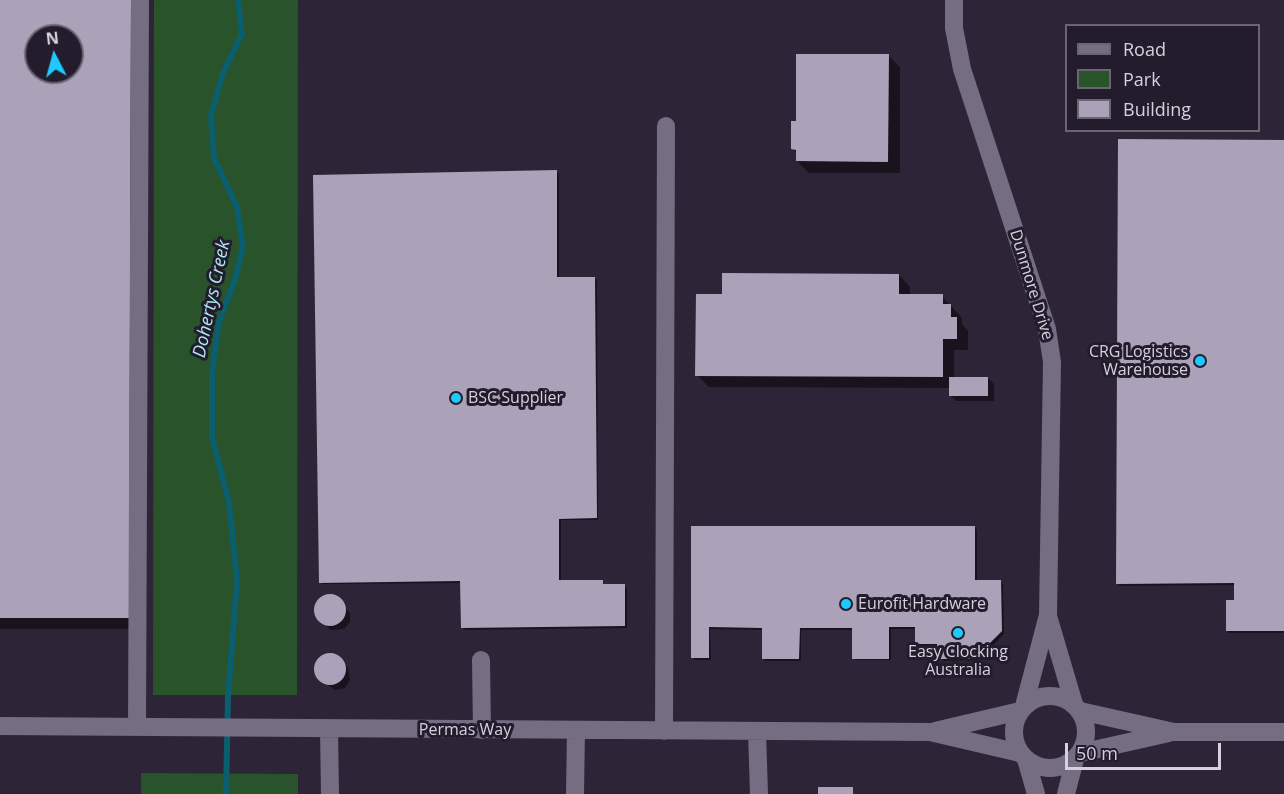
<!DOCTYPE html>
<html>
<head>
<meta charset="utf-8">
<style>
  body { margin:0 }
  #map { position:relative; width:1284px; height:794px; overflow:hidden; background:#2d2537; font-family:"Open Sans",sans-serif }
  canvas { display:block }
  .legend { position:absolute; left:1065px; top:24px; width:195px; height:108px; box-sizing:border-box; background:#231c2d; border:2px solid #6a6473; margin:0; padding:8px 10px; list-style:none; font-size:18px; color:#d5d1dd }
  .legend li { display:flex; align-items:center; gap:12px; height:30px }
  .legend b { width:30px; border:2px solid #6a6473 }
  .north { position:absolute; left:24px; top:24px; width:60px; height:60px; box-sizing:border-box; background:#231c2d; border:2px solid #6a6473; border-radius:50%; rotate:354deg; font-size:16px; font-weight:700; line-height:24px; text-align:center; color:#d5d1dd }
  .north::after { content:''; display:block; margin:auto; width:21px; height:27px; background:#20c9fd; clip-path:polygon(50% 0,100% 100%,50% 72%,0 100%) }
  .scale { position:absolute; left:1065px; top:743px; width:156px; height:27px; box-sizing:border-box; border:3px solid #d5d1dd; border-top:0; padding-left:8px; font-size:18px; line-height:21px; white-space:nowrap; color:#d5d1dd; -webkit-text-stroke:4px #231c2d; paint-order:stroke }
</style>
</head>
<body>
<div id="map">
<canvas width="1284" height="794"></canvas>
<ul class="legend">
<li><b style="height:8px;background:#756d82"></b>Road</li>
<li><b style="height:16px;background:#28532b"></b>Park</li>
<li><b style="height:16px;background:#aba2b9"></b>Building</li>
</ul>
<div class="north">N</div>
<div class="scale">50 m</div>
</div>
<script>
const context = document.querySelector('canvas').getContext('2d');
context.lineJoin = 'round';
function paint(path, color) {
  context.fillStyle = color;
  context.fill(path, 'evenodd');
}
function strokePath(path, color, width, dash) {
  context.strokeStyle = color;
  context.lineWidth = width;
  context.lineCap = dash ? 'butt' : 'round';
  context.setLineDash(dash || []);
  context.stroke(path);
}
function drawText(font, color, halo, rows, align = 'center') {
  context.font = font + ' "Open Sans",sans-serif';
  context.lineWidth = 6;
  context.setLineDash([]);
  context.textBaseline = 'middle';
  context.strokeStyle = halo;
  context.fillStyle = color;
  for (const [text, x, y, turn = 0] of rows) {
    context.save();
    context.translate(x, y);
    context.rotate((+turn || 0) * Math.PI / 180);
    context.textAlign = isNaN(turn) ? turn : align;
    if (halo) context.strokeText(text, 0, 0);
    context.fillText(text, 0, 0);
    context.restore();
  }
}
const green = new Path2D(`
  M 154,0 L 298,0 L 297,695 L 153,695 Z
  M 141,773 L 298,774 L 298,794 L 141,794 Z`);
const shadow = new Path2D(`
  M 0,0 L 142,0 L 141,629 L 0,629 ZM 36,36 L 72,36 L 72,72 L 36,72 Z
  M 888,55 L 900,67 L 900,173 L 809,173 L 797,161 L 797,153 L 793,149 Z
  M 1284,141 L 1284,633 L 1230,633 L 1227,631 L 1236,602 L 1236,585 L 1120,586 L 1117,583 Z
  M 556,172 L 559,174 L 559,278 L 595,278 L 597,281 L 598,520 L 561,520 L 561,581 L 602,581 L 605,586 L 624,586 L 627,588 L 627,628 L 465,630 L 462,627 L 462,583 L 323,584 L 320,582 Z
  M 899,275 L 910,287 L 910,296 L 942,296 L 962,318 L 962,324 L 968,331 L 968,350 L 954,350 L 954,378 L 988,378 L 994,384 L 994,401 L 956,401 L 950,395 L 950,388 L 709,387 L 697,375 L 724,295 Z
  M 692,527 L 975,527 L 977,530 L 977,582 L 1001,582 L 1003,584 L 1004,634 L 992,646 L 977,646 L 977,660 L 943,661 L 939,646 L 919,646 L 917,643 L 917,629 L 891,629 L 891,660 L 856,660 L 854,658 L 853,630 L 801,630 L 801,661 L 766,661 L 764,659 L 763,630 L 710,629 L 711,660 L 695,660 L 693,657 Z
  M 325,597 L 334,597 L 350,613 L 350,622 L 344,629 L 330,630 L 317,616 L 316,607 Z
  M 334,655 L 348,667 L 350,680 L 345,688 L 335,690 L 320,679 L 316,670 L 321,658 Z`);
const stream = new Path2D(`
  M 226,794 L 228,696 L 237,580 L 229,502 L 212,437 L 212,373 L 219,322 L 235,280 L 243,246 L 237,207 L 214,158 L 211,115 L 223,73 L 242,34 L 238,0`);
const building = new Path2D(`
  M 0,0 L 131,0 L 129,618 L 0,618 ZM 36,36 L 72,36 L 72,72 L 36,72 Z
  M 796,54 L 889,54 L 888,162 L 796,161 L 796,150 L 791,149 L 791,121 L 796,121 Z
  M 1118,139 L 1284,140 L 1284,631 L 1226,631 L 1226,600 L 1234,600 L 1234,583 L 1116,584 Z
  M 557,170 L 557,277 L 595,277 L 597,518 L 559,519 L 559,580 L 603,580 L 603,584 L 625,584 L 625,626 L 461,628 L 460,581 L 319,583 L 313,175 Z
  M 722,273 L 899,274 L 899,294 L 943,294 L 943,304 L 951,304 L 951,317 L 957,317 L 957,339 L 943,339 L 943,377 L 695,376 L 696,294 L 722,294 Z
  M 949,377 L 988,377 L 988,396 L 949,396 Z
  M 691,526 L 975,526 L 975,580 L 1001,580 L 1002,631 L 989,644 L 975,644 L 975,659 L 939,659 L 937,644 L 915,644 L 915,627 L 889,627 L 889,659 L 852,659 L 852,628 L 800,628 L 799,659 L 762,659 L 762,628 L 709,627 L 709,658 L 691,658 Z
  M314 610a16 16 0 1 1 32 0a16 16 0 1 1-32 0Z
  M314 669a16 16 0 1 1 32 0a16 16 0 1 1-32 0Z
  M 818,787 L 853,787 L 853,794 L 818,794 Z`);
const minor = new Path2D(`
  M 954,0 L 954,28 L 962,69 L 1047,329 L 1052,362 L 1048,615 L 1024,706
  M 1048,616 L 1074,704
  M 481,660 L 482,730
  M1014 732a36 36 0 1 1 72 0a36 36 0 1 1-72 0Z
  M 1080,711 L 1174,732 L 1284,732
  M 0,726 L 930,732 L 1020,753
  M 137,727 L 140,0
  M 329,729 L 330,794
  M 664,731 L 666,126
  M 757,731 L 759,794
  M 935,731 L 1020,711
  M 1080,753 L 1169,733
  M 1026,759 L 1036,794
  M 575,794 L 576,730
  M 1066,794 L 1075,759`);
const markers = [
  [1200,361,6,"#20c9fd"],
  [456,398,6,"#20c9fd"],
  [846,604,6,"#20c9fd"],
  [958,633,6,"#20c9fd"]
];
const streetNames = [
  ["Dunmore Drive",1031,285,73],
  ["Permas Way",465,730]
];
const poiNames = [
  ["CRG Logistics",1188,352,"right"],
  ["Warehouse",1188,370,"right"],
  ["BSC Supplier",468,398],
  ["Eurofit Hardware",858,604],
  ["Easy Clocking",958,652,"center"],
  ["Australia",958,670,"center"]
];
const waterNames = [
  ["Dohertys Creek",212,299,-78]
];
paint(green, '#28532b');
paint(shadow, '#0007');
strokePath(stream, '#0a5e6d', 6);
paint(building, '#aba2b9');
strokePath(minor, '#756d82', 18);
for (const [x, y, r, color] of markers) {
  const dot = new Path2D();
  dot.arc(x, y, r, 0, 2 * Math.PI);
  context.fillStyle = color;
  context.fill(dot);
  strokePath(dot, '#231c2d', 2);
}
drawText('16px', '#d5d1dd', '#231c2d', streetNames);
drawText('16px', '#d5d1dd', '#231c2d', poiNames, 'left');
drawText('italic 18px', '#ade8f5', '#231c2d', waterNames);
</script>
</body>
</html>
